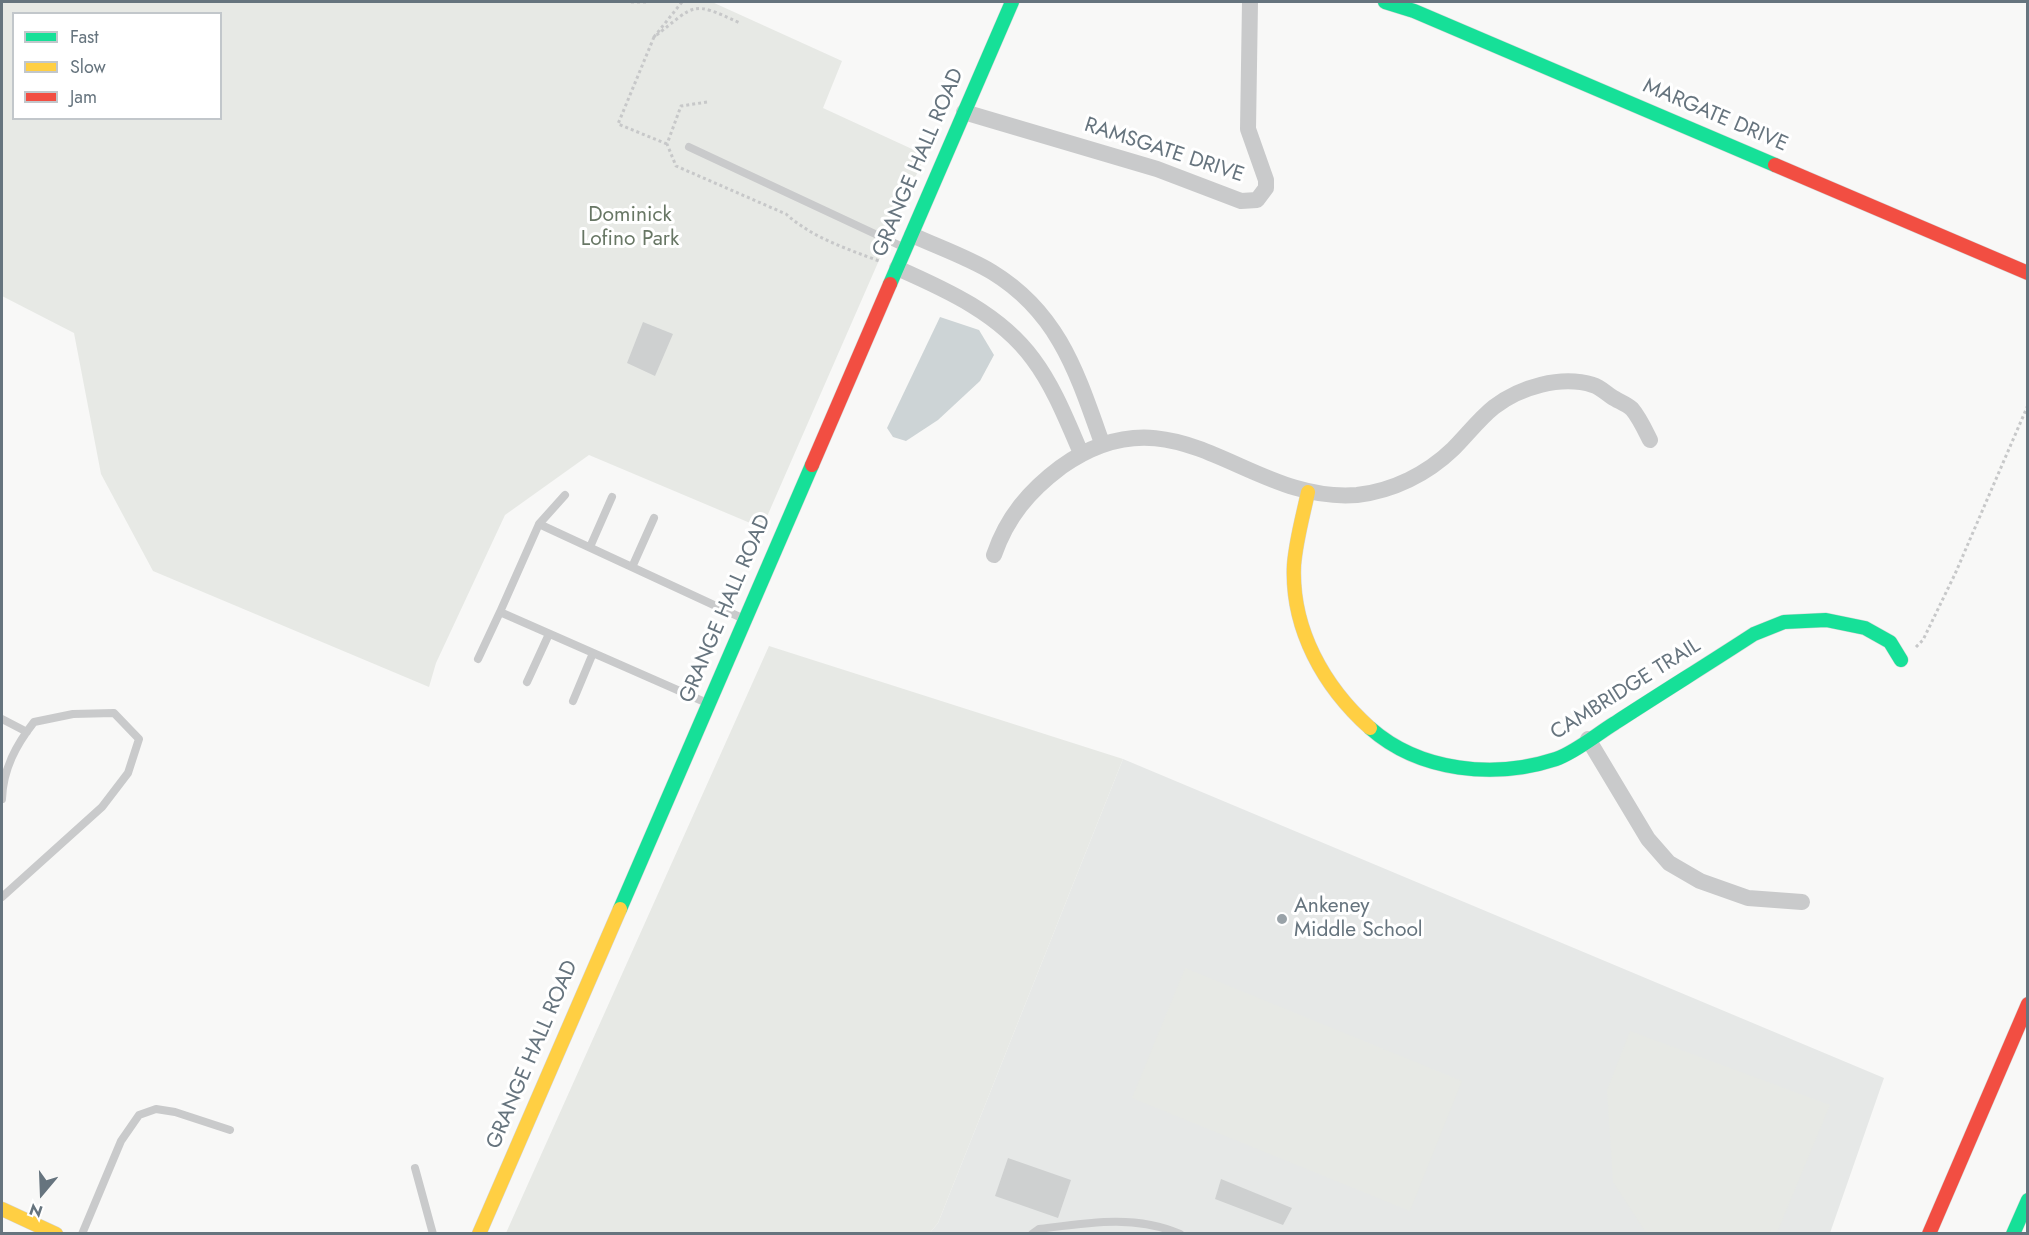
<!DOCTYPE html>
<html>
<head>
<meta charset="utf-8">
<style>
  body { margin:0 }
  #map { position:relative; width:2029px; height:1235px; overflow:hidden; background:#f8f8f7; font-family:Jost,sans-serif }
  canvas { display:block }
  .frame { position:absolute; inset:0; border:3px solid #66747e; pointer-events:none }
  .legend { position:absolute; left:12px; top:12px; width:210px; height:108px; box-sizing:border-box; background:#fff; border:2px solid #c2c7cb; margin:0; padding:8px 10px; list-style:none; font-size:18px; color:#66747e }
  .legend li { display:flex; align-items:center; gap:12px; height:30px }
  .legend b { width:30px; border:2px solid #c2c7cb }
  .north { position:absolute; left:12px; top:1163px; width:60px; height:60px; -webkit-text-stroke:4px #fff; paint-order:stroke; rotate:199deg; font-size:16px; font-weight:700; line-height:24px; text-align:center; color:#66747e }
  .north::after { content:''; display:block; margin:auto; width:21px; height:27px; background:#66747e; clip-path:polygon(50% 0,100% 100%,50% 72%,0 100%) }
</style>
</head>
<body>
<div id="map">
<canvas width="2029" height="1235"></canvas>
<div class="frame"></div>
<ul class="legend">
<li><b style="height:8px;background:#16e098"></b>Fast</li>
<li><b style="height:8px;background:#ffcf43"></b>Slow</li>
<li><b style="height:8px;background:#f24e42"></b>Jam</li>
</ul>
<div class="north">N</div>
</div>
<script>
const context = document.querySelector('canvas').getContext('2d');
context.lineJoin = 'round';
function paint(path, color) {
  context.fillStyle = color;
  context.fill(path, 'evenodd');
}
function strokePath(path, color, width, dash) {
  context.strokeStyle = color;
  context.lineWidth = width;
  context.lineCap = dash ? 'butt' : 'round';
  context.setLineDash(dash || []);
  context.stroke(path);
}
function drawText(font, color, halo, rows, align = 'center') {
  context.font = font + ' Jost,sans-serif';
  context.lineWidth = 6;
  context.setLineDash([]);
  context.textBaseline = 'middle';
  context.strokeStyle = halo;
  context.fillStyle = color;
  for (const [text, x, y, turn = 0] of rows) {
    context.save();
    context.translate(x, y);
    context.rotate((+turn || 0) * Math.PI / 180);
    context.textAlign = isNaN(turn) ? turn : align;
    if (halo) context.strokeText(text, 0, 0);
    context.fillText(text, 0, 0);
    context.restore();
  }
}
const built = new Path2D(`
  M 1123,759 L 1884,1078 L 1830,1233 L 929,1234 L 938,1223 Z`);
const green = new Path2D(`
  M 2,2 L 712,2 L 842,61 L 823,108 L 925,155 L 762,528 L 589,455 L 505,515 L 436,663 L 429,687 L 153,571 L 101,474 L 74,333 L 2,296 ZM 14,14 L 220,14 L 220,118 L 14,118 Z
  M 769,646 L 1123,759 L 938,1223 L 929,1234 L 506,1233 Z
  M 1185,968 L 1462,1081 L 1410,1211 L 1132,1098 Z
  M 1630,1031 L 1830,1105 L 1777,1233 L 1646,1233 L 1613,1182 L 1607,1090 Z`);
const water = new Path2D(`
  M 940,317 L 979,330 L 994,355 L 980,381 L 938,420 L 906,441 L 893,437 L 887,428 Z`);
const building = new Path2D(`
  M 643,322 L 673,334 L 655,376 L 627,363 Z
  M 1008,1158 L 1071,1180 L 1058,1218 L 995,1196 Z
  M 1221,1179 L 1292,1208 L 1283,1225 L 1215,1199 Z`);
const path = new Path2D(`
  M 631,2 L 647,2
  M 682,2 L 654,37 C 697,4 690,0 740,23
  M 654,37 L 618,124 L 667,144
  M 707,102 L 681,106 L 667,144 L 676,166 L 786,214 C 813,238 845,248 879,261
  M 1916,647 L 1923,640 L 1955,574 L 2028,405`);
const lane = new Path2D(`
  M 689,147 L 903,247
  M 539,524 L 565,495
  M 590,547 L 612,497
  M 633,565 L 654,518
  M 478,659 L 500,612
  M 527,682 L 549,634
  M 573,701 L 593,653
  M 707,703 L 500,612 L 539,524 L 744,619
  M 2,719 L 27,732
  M 2,799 C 3,769 16,745 34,722 L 73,714 L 114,713 L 139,739 L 128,773 L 102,807 L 2,897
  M 415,1168 L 433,1234
  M 82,1234 L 121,1141 L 139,1115 L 156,1109 L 175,1112 L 230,1130
  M 1032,1234 L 1039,1229 C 1086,1223 1135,1214 1180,1234`);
const street = new Path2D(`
  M 964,112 L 1157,169 L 1241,201 L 1257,200 L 1266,188 L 1266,180 L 1248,129 L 1250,2
  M 912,235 C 938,247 967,257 992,272 C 1059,313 1077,373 1102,443
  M 897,268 C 947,290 1000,314 1033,359 C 1054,387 1067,421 1081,453
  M 994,555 C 1007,517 1029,491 1061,467 C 1177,384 1246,504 1357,495 C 1393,491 1427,474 1453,449 C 1467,435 1479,419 1494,407 C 1520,387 1561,375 1593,385 C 1600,387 1606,393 1612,397 C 1618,401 1627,404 1632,409 C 1639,417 1645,430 1650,440
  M 1588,739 L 1648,839 L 1669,863 L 1700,881 L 1748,898 L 1802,902`);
const fast = new Path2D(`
  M 1385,2 L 1414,11 L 1775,165
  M 890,284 L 1012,2
  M 1370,728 C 1420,772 1495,779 1556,759 C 1576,752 1597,734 1615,723 C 1661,693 1708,664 1754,634 L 1784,622 L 1826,620 L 1865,628 L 1890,642 L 1901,660
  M 620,909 L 812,465
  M 2013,1234 L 2028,1200`);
const slow = new Path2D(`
  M 1308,492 C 1303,516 1296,540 1294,565 C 1291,629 1324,687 1370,728
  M 2,1209 L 56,1234
  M 479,1234 L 620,909`);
const jam = new Path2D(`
  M 1775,165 L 2028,273
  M 812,465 L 890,284
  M 1929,1234 L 2028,1004`);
const markers = [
  [1282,919,6,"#99a2a8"]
];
const streetNames = [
  ["MARGATE DRIVE",1715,116,23],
  ["RAMSGATE DRIVE",1164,151,18],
  ["GRANGE HALL ROAD",919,163,-67],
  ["GRANGE HALL ROAD",726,609,-67],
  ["CAMBRIDGE TRAIL",1626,690,-32],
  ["GRANGE HALL ROAD",533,1055,-67]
];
const parkNames = [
  ["Dominick",630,216],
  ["Lofino Park",630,240]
];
const poiNames = [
  ["Ankeney",1294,907],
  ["Middle School",1294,931]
];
paint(built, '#e6e8e7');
paint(green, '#e7e9e5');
paint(water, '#cdd4d6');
paint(building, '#ced0d0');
strokePath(fast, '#d4d5d5', 15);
strokePath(slow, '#d4d5d5', 15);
strokePath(jam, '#d4d5d5', 15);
strokePath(path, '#c7c8c9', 3, [3, 3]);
strokePath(lane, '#c9cacb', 8);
strokePath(street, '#c9cacb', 16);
strokePath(fast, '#16e098', 14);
strokePath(slow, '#ffcf43', 14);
strokePath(jam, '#f24e42', 14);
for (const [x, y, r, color] of markers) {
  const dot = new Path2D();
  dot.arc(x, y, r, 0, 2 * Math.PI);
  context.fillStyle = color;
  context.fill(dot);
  strokePath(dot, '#fff', 2);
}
drawText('21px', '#66747e', '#fff', streetNames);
drawText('21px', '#687765', '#fff', parkNames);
drawText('21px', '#66747e', '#fff', poiNames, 'left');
</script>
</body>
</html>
